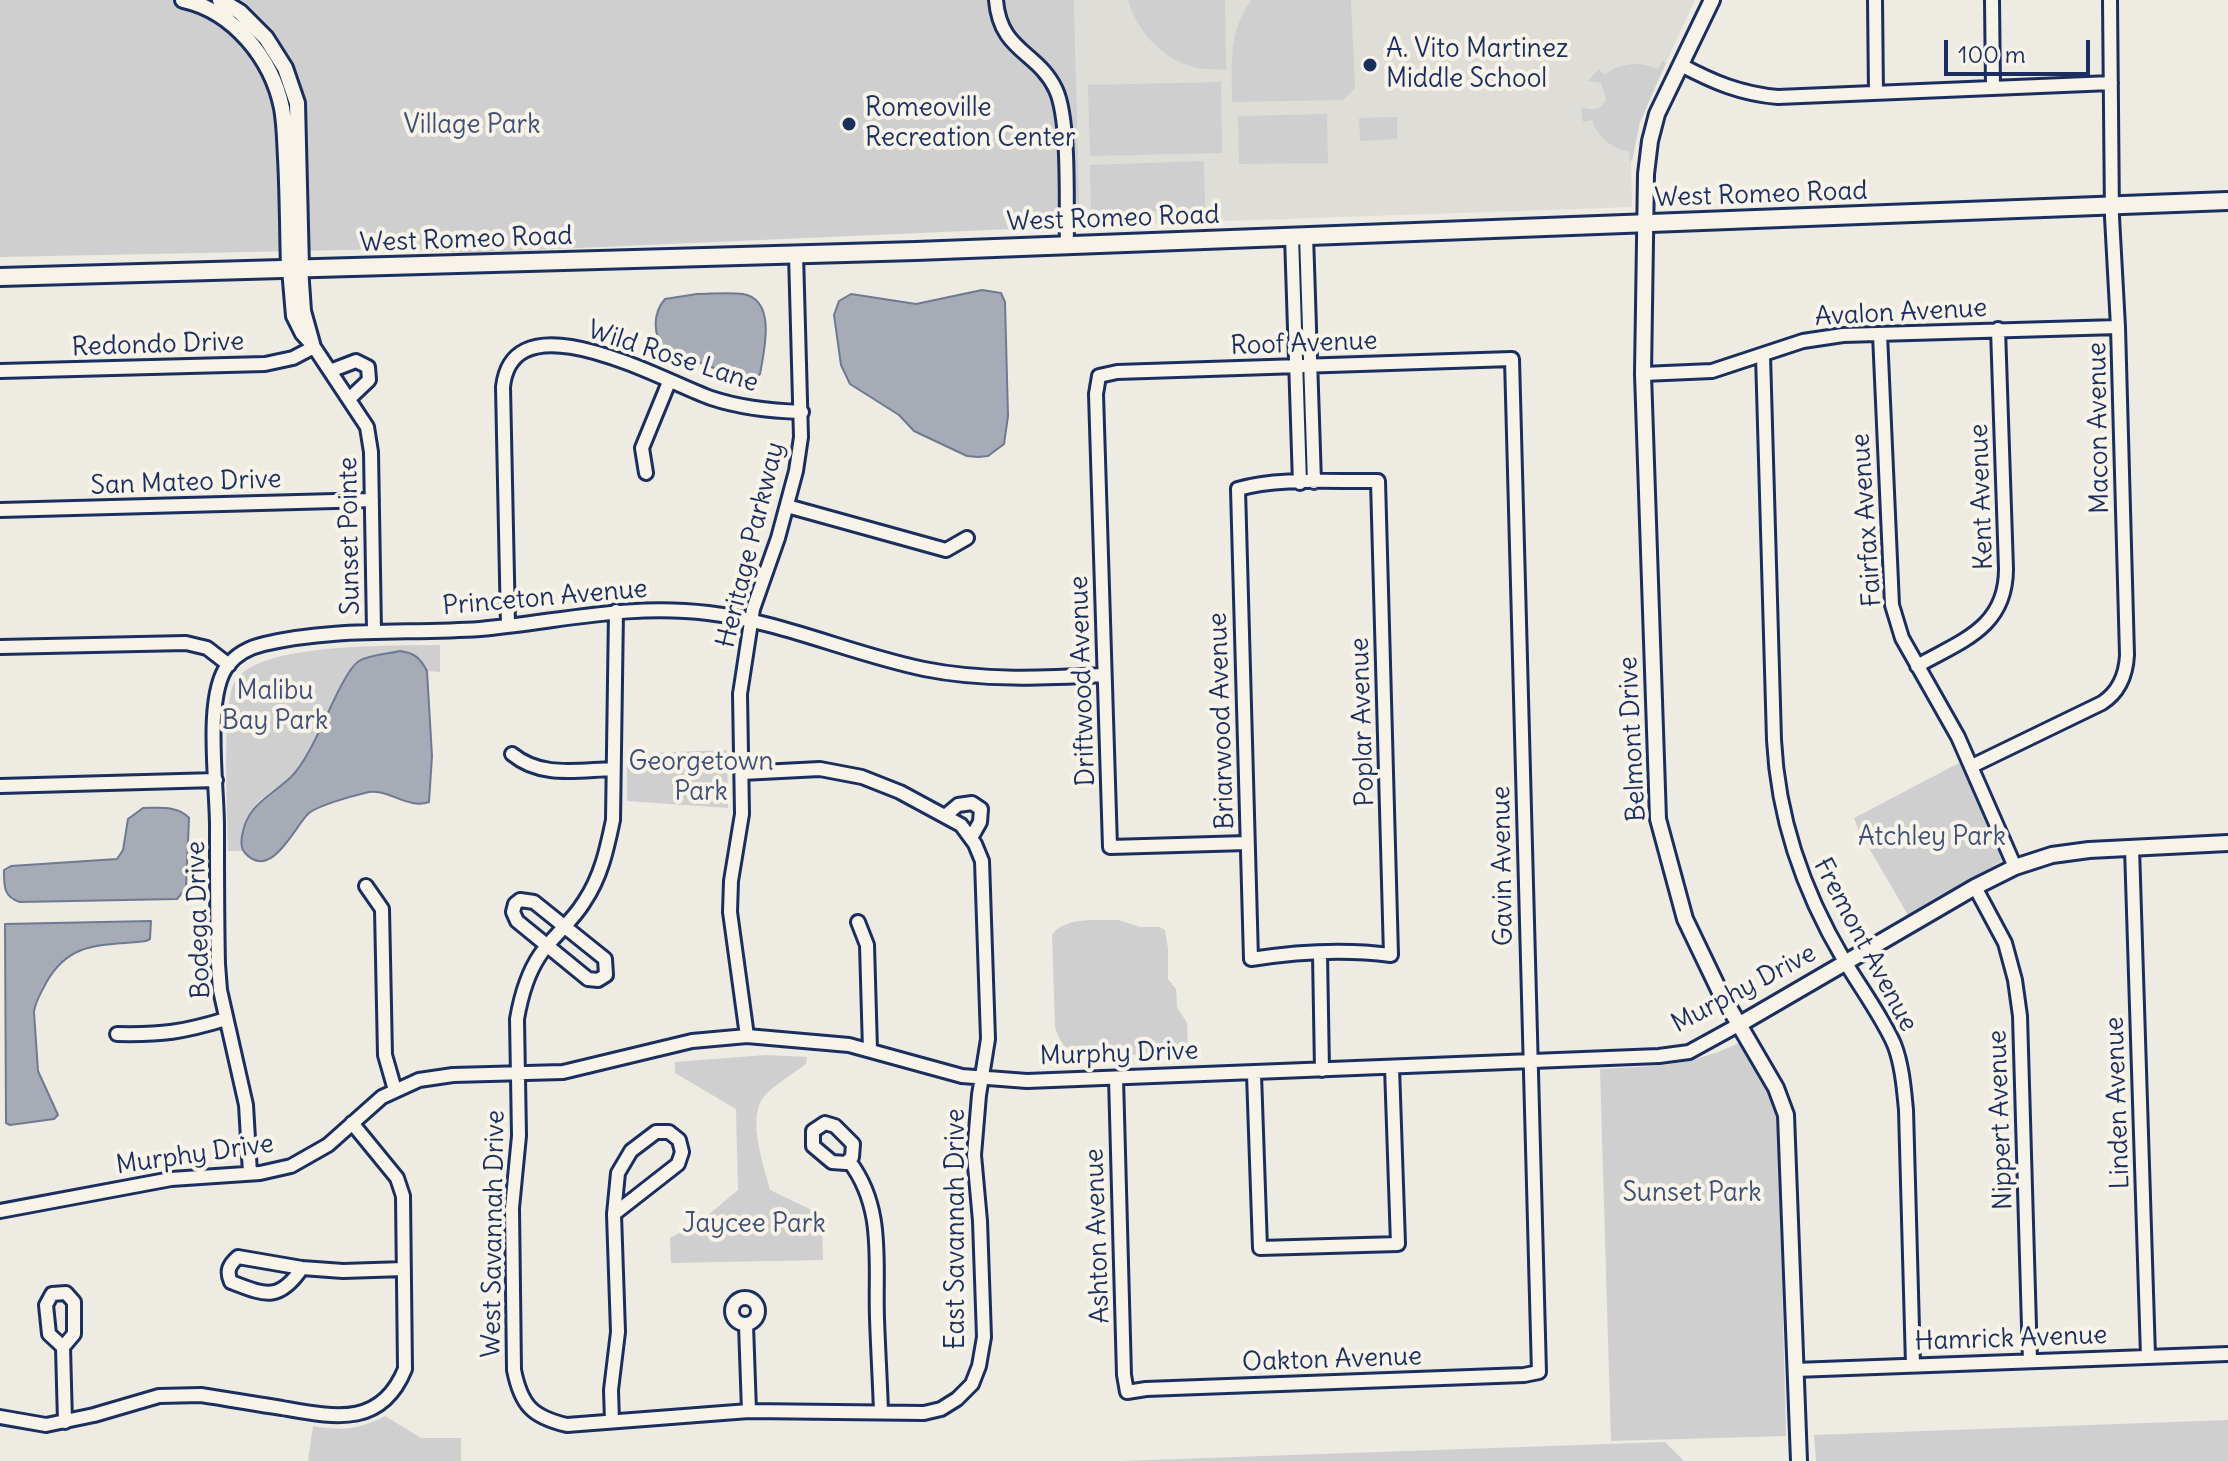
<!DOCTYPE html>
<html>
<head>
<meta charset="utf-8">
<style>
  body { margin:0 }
  #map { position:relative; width:2228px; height:1461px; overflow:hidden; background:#eeebe2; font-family:Delius,sans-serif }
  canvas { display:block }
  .scale { position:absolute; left:1944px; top:40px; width:146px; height:36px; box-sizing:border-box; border:4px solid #1b2f5e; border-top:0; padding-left:10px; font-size:24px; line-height:28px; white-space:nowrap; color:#1b2f5e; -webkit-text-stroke:6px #f7f3e8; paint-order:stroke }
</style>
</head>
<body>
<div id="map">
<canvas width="2228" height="1461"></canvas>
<div class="scale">100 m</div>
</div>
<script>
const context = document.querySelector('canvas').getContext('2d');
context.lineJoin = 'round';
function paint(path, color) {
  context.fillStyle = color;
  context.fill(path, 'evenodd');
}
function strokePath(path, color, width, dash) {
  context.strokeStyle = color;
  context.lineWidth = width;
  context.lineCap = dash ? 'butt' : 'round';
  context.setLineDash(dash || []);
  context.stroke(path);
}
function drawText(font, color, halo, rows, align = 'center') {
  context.font = font + ' Delius,sans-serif';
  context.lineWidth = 8;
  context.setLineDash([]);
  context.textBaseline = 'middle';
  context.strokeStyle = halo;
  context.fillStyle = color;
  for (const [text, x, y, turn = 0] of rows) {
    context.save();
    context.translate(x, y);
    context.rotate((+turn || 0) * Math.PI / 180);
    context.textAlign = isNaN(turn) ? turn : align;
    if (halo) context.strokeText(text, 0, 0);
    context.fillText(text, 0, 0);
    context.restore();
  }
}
const built = new Path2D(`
  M 1074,0 L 1695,0 L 1635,130 L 1631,160 L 1632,207 L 1080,226 Z`);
const green = new Path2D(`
  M 0,0 L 1074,0 L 1080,226 L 464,253 L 396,249 L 0,257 Z
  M 1128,0 L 1225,0 L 1226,70 C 1216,69 1203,70 1193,67 C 1161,58 1137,31 1128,0 Z
  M 1251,0 L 1351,0 L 1355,88 L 1343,100 L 1232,102 C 1232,62 1228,34 1251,0 Z
  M 1662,61 L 1666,63 L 1640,122 L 1632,161 L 1629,160 L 1630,152 C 1611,148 1598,138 1592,120 L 1583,122 L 1581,107 C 1592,111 1601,111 1606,99 L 1601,83 L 1588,81 L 1599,69 L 1604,75 C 1621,62 1638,61 1658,69 Z
  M 1221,82 L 1222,153 L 1090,156 L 1088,85 Z
  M 1327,114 L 1328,163 L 1239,164 L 1238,116 Z
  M 1397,117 L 1397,139 L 1360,141 L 1359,118 Z
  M 1204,161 L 1205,209 L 1091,213 L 1090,165 Z
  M 440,645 L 440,672 L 427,671 L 420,659 L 346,678 C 331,703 309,758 290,777 C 279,789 261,795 252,809 C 243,821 240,838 243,851 L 228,851 C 228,818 221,704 235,681 C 259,642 396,646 440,645 Z
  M 727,750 L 728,808 L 627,801 L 627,754 Z
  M 1959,763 L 1968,775 L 2002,861 L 1908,915 L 1858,829 L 1854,818 Z
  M 1119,920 L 1140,927 L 1159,927 L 1165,930 L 1168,948 L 1168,979 L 1176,989 L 1177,1007 L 1187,1023 L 1188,1047 L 1183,1050 C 1169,1053 1093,1058 1079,1055 C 1065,1052 1059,1040 1055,1027 L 1052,935 C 1065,916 1098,921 1119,920 Z
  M 1739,1043 L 1772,1100 L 1778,1127 L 1786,1436 L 1611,1441 L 1600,1069 C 1655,1066 1688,1067 1739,1043 Z
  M 766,1055 L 807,1057 L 806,1064 C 793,1074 777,1083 766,1094 C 745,1115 764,1166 770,1190 L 822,1215 L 823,1260 L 671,1263 L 670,1238 L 702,1220 L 738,1190 L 736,1109 L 675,1073 L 675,1062 Z
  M 385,1416 L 421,1438 L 461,1438 L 461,1461 L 308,1461 L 313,1426 C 341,1431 359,1430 385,1416 Z
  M 2228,1420 L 2228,1461 L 1816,1461 L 1814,1435 Z
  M 1665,1442 L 1684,1461 L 1121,1461 Z`);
const water = new Path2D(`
  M 982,290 L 1001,293 L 1005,302 L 1008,416 L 1004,444 L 988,456 L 978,457 L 967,456 L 914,431 L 899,415 L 850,384 L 841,365 L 835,322 L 834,315 L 839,301 L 851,294 L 916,304 Z
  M 697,294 C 711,294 728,292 743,294 C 777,300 764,351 760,374 L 754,379 L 741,378 L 665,350 C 653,335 652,314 665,299 Z
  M 400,651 C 415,653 420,658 427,671 L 432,756 L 429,802 C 407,810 386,786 365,793 C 352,796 316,806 308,814 C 295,826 271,882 245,853 C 241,849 241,842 242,836 C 247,804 270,797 291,777 C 310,758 327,712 341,686 C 345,679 351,666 359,661 C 368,655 388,654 400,651 Z
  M 143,808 C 158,808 178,805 189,818 L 186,888 L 177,899 L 20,902 C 3,897 4,885 4,870 L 11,866 L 117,859 L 123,850 L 128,819 Z
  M 151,921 L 150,939 L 146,941 C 102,946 70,940 46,983 C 41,993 35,1002 34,1012 L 38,1071 L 58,1115 L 54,1119 L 10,1125 L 6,1123 L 5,924 Z`);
const minor = new Path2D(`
  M 996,0 C 1000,52 1038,51 1056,90 C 1070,121 1066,207 1067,245
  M 1875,0 L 1876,93
  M 1992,0 L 1993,87
  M 1681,65 C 1713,82 1741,94 1778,97 L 2111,83
  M 1306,235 L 1314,482
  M 1292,236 L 1300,483
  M 301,268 L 304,311 L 314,347
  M 289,269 L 293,316 L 302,334 L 314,347 L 367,427 L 371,452 L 374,631
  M 1880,334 L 1892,605 L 1902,638 L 1958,737 L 2015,867
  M 1763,355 L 1774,740 C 1778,820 1803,891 1844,960 C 1860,987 1881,1015 1894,1044 C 1902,1064 1904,1089 1906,1110 L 1913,1365
  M 0,371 L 265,364 L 293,358 L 314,347
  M 330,371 L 356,361 L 368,367 L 369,380 L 349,399
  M 1643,374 L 1712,371 L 1803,341 L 1843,335 L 2118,327
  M 646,473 L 642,448 L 669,382
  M 1378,481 L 1391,955 C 1346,949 1295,952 1251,959 L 1238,489 C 1279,477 1335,482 1378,481 Z
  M 787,506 L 946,550 L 967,538
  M 0,510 L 372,500
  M 616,611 L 613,820 C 607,849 601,877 584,902 C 572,922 553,936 540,955 C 527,974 521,996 517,1019 L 519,1136 L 512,1208 L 514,1370 C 521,1405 532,1417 567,1425 L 749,1411 L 924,1413 L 941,1409 L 957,1399 L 972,1384 L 979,1366 L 984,1337 L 980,1221 L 974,1155 L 979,1095 L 988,1039 L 982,861 L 975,844 L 961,825 L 900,792 L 862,777 L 820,769 L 742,773
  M 508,625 L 503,387 C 513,294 667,383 711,398 C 741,408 770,411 802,412
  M 0,647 L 186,643 L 207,648 L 229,665
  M 1917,666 C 1961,641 2006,628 2006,569 L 1998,329
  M 512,754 C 541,778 577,770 613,769
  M 1972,766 L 2102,703 C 2119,692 2126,675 2127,655 L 2118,327 L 2112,217 L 2110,0
  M 0,786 L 216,780
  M 945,816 L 958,805 L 972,803 L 981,809 L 980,822 L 971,838
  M 2132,848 L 2148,1356
  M 366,886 L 382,909 L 385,1055 L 395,1090
  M 1975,887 L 2005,943 L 2015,980 L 2020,1016 L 2030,1361
  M 520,900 L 534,902 L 605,959 L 606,975 L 598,980 L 588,979 L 517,921 L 513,912 L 515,904 Z
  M 858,922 L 867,945 L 870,1050
  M 1320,954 L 1322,1070
  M 117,1034 C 162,1035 183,1032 226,1019
  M 747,1036 L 730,912 L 731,881 L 742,814 L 740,694 L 753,609 L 778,538 L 796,471 L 801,437 L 796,254
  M 1254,1074 L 1260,1248 L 1398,1244 L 1392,1067
  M 1116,1078 L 1124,1375 L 1127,1392 L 1146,1389 L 1524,1375 L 1539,1372 L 1512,359 L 1117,372 L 1099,376 L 1096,394 L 1110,847 L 1247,843
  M 825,1123 L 835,1126 L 853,1144 L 852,1157 L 846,1163 L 832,1162 L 813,1146 L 813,1131 Z
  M 849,1161 C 885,1208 875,1262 877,1318 C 878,1349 880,1381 881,1412
  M 250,1173 L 246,1105 L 220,990 L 218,964 C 217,920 217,876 217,831 C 218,791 203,696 228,665 C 237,654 251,647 264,644 C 335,627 408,634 480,629 C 558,622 629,603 708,613 C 783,622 851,654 924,669 C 983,681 1044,678 1104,675
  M 0,1211 L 171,1179 L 260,1173 L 291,1166 L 328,1145 L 382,1097 L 419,1080 L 453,1075 L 563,1072 L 692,1041 L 747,1036 L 849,1045 L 962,1076 L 1027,1081 L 1659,1056 L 1689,1052 L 1740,1024
  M 302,1268 C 279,1302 265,1295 231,1282 C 226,1271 229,1265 238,1257 L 302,1268 L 343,1271 L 404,1269
  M732 1311a13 13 0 1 1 26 0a13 13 0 1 1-26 0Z
  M 746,1325 L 749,1411
  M 63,1347 L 49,1334 L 46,1305 L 52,1294 L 66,1293 L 74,1302 L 74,1334 L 63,1347 L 65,1422
  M 1795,1370 L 2228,1354
  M 0,1417 L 46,1425 L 94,1415 L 159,1396 L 201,1395 C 228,1399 255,1404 282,1408 C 334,1417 381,1428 405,1369 L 403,1196 L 397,1178 L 352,1123
  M 612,1421 L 611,1390 L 618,1332 L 614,1214 L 618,1173 L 631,1151 L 656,1132 L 669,1132 L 679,1140 L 682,1152 L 678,1164 L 614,1214`);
const tertiary = new Path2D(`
  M 183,0 C 234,11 272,59 282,108 C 285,124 285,141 286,158 C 288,195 288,232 289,269
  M 220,0 L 240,12 L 266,38 L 285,68 L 297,103 L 301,268
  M 1712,0 L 1657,114 L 1650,141 L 1646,174 L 1643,374 L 1658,819 L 1685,919 L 1720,992 L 1776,1088 L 1786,1115 L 1799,1461
  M 1740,1024 L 1975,887 L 2015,867 L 2052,855 L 2089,850 L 2228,843`);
const secondary = new Path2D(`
  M 0,277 L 916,251 L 2228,201`);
const markers = [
  [1370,65,8,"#1b2f5e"],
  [849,124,8,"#1b2f5e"]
];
const poiNames = [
  ["A. Vito Martinez",1386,50],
  ["Middle School",1386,80],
  ["Romeoville",865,109],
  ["Recreation Center",865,139]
];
const parkNames = [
  ["Village Park",472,126],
  ["Malibu",275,692],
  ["Bay Park",275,722],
  ["Georgetown",701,763],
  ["Park",701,793],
  ["Atchley Park",1932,838],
  ["Sunset Park",1692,1194],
  ["Jaycee Park",754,1225]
];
const streetNames = [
  ["West Romeo Road",1761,195,-2],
  ["West Romeo Road",1113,219,-2],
  ["West Romeo Road",466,240,-2],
  ["Avalon Avenue",1901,313,-3],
  ["Roof Avenue",1304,344,-2],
  ["Redondo Drive",158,345,-2],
  ["Wild Rose Lane",673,357,18],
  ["Macon Avenue",2099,428,-91],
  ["San Mateo Drive",186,483,-2],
  ["Kent Avenue",1982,497,-92],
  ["Fairfax Avenue",1867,520,-94],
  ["Sunset Pointe",350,536,-91],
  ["Heritage Parkway",751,545,-76],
  ["Princeton Avenue",545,598,-5],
  ["Driftwood Avenue",1083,681,-92],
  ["Briarwood Avenue",1222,721,-92],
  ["Poplar Avenue",1363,722,-92],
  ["Belmont Drive",1633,739,-93],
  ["Gavin Avenue",1503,866,-91],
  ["Bodega Drive",199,920,-92],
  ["Fremont Avenue",1865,945,62],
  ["Murphy Drive",1744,989,-28],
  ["Murphy Drive",1119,1054,-2],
  ["Linden Avenue",2118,1103,-92],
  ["Nippert Avenue",2001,1120,-92],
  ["Murphy Drive",195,1155,-8],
  ["East Savannah Drive",957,1229,-90],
  ["West Savannah Drive",494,1234,-89],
  ["Ashton Avenue",1098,1236,-92],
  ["Hamrick Avenue",2011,1339,-2],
  ["Oakton Avenue",1332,1360,-2]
];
paint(built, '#deddd8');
paint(green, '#cfcfcf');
paint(water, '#a6abb5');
strokePath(water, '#6e7992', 2);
strokePath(minor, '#1b2f5e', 18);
strokePath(tertiary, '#1b2f5e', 20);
strokePath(secondary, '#1b2f5e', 22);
strokePath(minor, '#f7f3e8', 12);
strokePath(tertiary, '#f7f3e8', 14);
strokePath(secondary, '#f7f3e8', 16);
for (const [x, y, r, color] of markers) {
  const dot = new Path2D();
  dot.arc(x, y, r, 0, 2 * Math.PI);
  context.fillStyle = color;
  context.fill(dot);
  strokePath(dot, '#f7f3e8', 3);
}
drawText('26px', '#1b2f5e', '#f7f3e8', poiNames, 'left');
drawText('26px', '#3f4f75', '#f7f3e8', parkNames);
drawText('26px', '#1b2f5e', '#f7f3e8', streetNames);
</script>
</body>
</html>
